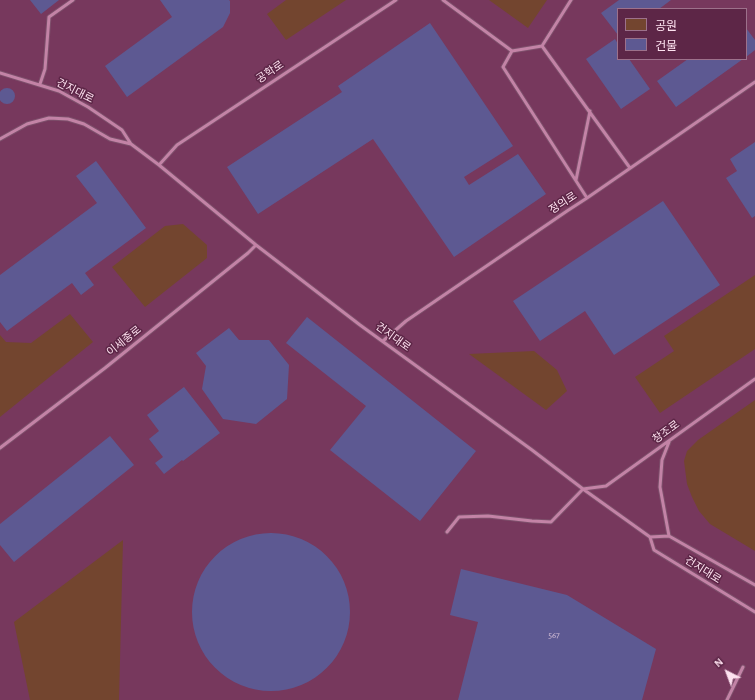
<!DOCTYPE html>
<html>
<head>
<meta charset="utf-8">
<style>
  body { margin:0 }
  #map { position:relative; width:755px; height:700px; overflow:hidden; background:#693152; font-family:"Alegreya Sans","Noto Sans KR",sans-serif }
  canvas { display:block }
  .legend { position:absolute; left:617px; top:8px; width:130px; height:52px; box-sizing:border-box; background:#5d2647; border:1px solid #9d718b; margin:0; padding:5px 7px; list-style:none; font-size:12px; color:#fee2f0 }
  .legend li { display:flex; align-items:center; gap:8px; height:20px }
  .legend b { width:20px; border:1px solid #9d718b }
  .north { position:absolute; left:707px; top:652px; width:40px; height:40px; -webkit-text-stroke:3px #5d2647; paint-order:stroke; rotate:318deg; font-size:11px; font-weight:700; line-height:16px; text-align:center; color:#fee2f0 }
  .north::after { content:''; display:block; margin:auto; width:14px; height:18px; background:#fee2f0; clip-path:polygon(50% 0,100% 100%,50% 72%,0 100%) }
</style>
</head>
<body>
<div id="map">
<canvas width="755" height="700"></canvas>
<ul class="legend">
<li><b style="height:11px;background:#73452f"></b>공원</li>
<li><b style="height:11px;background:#5d5992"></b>건물</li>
</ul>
<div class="north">N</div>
</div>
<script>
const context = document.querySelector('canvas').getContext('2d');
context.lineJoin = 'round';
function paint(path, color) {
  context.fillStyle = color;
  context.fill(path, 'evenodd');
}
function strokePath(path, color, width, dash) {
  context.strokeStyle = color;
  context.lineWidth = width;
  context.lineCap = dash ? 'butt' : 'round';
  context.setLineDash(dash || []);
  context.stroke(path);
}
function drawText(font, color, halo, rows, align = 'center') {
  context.font = font + ' "Alegreya Sans","Noto Sans KR",sans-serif';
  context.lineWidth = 3;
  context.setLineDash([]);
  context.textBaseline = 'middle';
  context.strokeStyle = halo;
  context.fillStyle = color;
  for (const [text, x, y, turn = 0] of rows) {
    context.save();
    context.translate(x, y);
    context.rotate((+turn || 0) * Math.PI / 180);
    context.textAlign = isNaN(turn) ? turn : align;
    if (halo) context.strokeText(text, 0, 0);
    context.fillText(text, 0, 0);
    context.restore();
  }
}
const built = new Path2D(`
  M 0,0 L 755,0 L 755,700 L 0,700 ZM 618,9 L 746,9 L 746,59 L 618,59 Z`);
const green = new Path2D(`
  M 286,0 L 346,0 L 286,40 L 267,14 Z
  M 489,0 L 547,0 L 528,28 Z
  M 183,224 L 207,245 L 207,258 L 145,307 L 112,267 L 165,226 Z
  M 755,275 L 755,349 L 660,413 L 635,377 L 674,351 L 664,336 Z
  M 70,314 L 93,342 L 0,417 L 0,335 L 6,342 L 31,343 Z
  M 534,351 L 557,370 L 567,391 L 546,410 L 469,354 Z
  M 755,400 L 755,551 L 710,524 L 699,511 L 692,497 L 687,484 L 684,461 L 687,451 L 698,440 Z
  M 123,540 L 119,700 L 30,700 L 14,622 Z`);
const building = new Path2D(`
  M 30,0 L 59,0 L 41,14 Z
  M 160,0 L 229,0 L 230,1 L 230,13 L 223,27 L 127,97 L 105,66 L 172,17 Z
  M 619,0 L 671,0 L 659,9 L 618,9 L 618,35 L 601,13 Z
  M 430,23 L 513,146 L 464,177 L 469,185 L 518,154 L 546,194 L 454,257 L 373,139 L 258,214 L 227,167 L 342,92 L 338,86 Z
  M 746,28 L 755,40 L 755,50 L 746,57 Z
  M 615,39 L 618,44 L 618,59 L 629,59 L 650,89 L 621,109 L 586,59 Z
  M 688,59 L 743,59 L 676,107 L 657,81 Z
  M-1 96a8 8 0 1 1 16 0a8 8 0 1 1-16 0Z
  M 755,142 L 755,216 L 752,218 L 726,178 L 737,171 L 730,159 Z
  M 96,161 L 146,228 L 85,273 L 94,285 L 81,295 L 72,283 L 7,331 L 0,322 L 0,275 L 97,203 L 76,176 Z
  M 663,201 L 720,285 L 614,355 L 585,311 L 540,341 L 513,301 Z
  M 307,317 L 476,451 L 420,521 L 330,450 L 366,406 L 286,343 Z
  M 229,328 L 239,340 L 269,340 L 289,365 L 287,399 L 256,424 L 223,419 L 202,389 L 206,366 L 196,353 Z
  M 184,387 L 220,433 L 183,461 L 182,460 L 164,474 L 155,463 L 163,457 L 149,439 L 159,431 L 147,415 Z
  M 110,436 L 134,465 L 14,562 L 0,545 L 0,524 Z
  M192 612a79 79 0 1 1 158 0a79 79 0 1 1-158 0Z
  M 461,569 L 567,595 L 656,649 L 642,700 L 458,700 L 478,622 L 450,615 Z`);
const service = new Path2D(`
  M 443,0 L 512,51 L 542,46 L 571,0
  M 542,46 L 630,168
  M 512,51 L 503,67 L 587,198
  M 0,73 L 59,91 L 88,107 L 122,130 L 131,144
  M 40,84 L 45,69 L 49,17 L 73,0
  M 0,139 L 27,124 L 49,118 L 68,119 L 84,124 L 110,139 L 131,144 L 159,165 L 256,245 L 360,325 L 532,450 L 583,489 L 650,537 L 654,550 L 755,612
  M 159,165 L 177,145 L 396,0
  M 576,180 L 590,111
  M 383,341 L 406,321 L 567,211 L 587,198 L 755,82
  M 0,448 L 105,368 L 248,253 L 256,245
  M 583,489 L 606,486 L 755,379
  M 447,532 L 459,517 L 488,516 L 532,521 L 551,522 L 583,489
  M 669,536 L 660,487 L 662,460 L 669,442
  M 650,537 L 669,536 L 755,585
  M 727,700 L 743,667`);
const numberNames = [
  ["567",554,635]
];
const streetNames = [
  ["공학로",270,72,-34],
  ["건지대로",75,91,27],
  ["정의로",563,203,-33],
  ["건지대로",393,337,36],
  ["이세종로",124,341,-39],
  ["창조로",666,432,-36],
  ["건지대로",703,570,32]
];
paint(built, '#77385d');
paint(green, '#73452f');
paint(building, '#5d5992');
strokePath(service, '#7d4f6b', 5);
strokePath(service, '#c383a6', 3);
drawText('9px', '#d6c0d8', null, numberNames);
drawText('11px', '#fee2f0', '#5d2647', streetNames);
</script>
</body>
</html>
